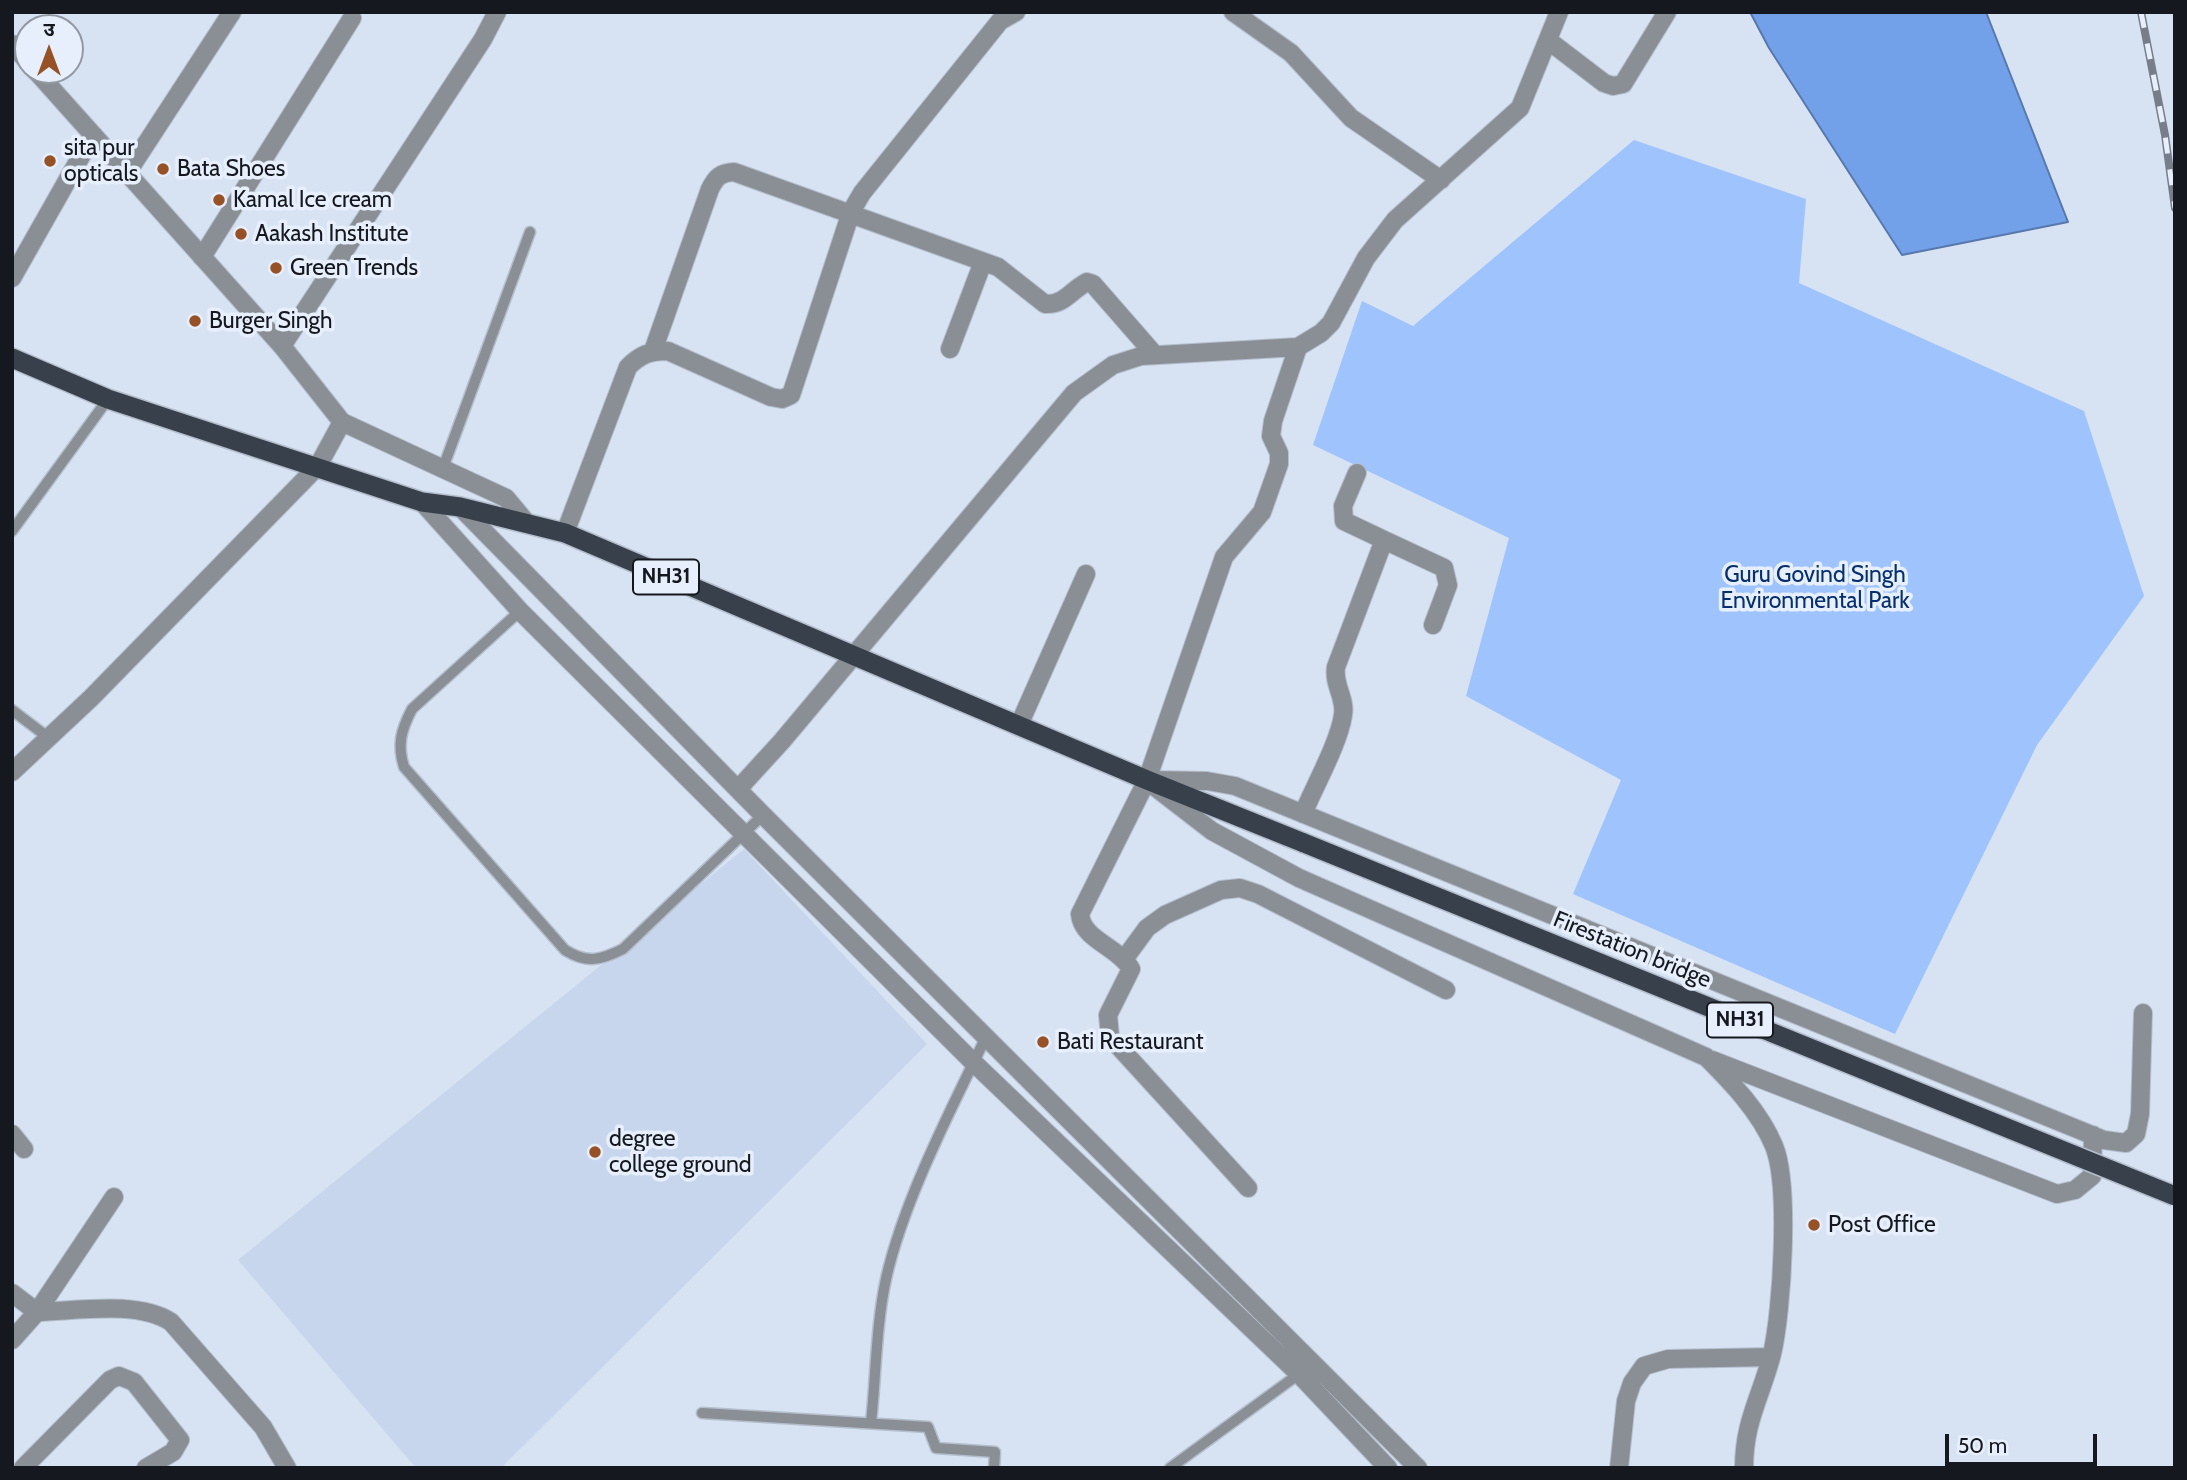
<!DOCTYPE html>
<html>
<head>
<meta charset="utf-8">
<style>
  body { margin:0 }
  #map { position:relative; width:2187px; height:1480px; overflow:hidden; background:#d7e2f2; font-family:Cabin,"Noto Sans Devanagari",sans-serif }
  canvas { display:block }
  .frame { position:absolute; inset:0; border:14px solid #15181e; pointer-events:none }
  .north { position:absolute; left:14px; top:14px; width:70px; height:70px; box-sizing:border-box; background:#e7effc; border:2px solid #9399a3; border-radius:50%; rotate:0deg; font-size:19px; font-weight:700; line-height:28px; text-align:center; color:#15181e }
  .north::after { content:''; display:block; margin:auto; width:24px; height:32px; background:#965127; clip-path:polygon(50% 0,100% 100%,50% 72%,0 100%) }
  .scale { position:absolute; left:1945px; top:1434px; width:152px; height:32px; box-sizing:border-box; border:4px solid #15181e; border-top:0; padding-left:9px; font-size:21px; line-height:24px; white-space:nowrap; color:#15181e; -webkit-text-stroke:5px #e7effc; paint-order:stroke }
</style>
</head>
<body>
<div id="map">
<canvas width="2187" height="1480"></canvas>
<div class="frame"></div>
<div class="north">उ</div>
<div class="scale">50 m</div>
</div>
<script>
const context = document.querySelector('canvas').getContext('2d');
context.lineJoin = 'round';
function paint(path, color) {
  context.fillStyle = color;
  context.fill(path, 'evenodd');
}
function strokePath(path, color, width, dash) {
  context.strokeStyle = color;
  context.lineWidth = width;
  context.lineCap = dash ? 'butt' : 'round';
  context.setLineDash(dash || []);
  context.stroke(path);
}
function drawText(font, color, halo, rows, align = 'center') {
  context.font = font + ' Cabin,sans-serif';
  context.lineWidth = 7;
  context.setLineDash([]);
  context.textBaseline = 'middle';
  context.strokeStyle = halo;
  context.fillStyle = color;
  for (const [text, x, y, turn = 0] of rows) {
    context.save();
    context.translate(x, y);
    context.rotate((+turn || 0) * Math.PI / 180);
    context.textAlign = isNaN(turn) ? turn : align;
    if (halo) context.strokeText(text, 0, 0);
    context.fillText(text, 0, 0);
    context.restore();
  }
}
const built = new Path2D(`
  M 744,849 L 927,1044 L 501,1468 L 416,1468 L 238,1260 Z`);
const green = new Path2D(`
  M 1634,140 L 1806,199 L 1799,283 L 2084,411 L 2144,596 L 2037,745 L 1895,1034 L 1573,894 L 1621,780 L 1466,696 L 1509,538 L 1313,445 L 1362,301 L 1413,326 Z`);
const water = new Path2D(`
  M 1750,12 L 1986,12 L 2068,222 L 1902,255 L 1769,48 Z`);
const service = new Path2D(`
  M 443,468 L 530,232
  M 12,531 L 108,399
  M 520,611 L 412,709 C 401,730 397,745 404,767 L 565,950 C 587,964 601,960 623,949 L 763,815
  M 12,710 L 49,738
  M 702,1413 L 928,1427 L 936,1448 L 995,1452 L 994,1468
  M 871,1423 C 876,1376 876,1325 886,1279 C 903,1202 951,1109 986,1037
  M 1170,1468 L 1303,1371`);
const minor = new Path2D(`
  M 1233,12 L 1291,53 L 1351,118 L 1441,180
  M 1549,41 L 1604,83 L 1613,86 L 1623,84 L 1667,12
  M 127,173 L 232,12
  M 202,257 L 352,18
  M 12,278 L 93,135
  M 282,346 L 483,39 L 497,12
  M 950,349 L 983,262
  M 653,351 L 710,189 C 716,177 720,173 734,172 L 998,267 L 1045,304 C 1065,305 1071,290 1087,282 L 1093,284 L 1155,355
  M 565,533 L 628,367 C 641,354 650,351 668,351 L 771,397 L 782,399 L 791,395 L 851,212 L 862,193 L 1000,21 L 1016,12
  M 1384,540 L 1444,568 L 1448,585 L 1433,625
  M 1019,725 L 1086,574
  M 1150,780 L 1207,781 L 1235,786 L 2104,1140 L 2126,1143 L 2136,1134 L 2140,1114 L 2143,1013
  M 1155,787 L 1212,831 L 1299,878 L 1706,1057 C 1732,1083 1760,1112 1774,1146 C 1790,1185 1782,1312 1772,1354 C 1761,1397 1744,1421 1744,1468
  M 739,788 L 782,741 L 1074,393 L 1113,365 L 1141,356 L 1298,347 L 1321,333 L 1331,323 L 1366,258 L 1395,220 L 1520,108 L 1559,12
  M 1303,814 C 1314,787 1339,743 1343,715 C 1346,698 1333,685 1336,667 L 1384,540 L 1344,521 L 1343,506 L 1357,473
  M 1125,958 L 1147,928 L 1165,915 L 1221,890 L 1240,888 L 1258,894 L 1446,990
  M 1712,1060 L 2057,1194 L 2075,1190 L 2092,1176 L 2093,1135
  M 12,1134 L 24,1149
  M 1248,1188 L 1110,1037 L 1108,1015 L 1131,969 C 1119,947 1082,940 1080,914 L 1147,780 L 1224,557 L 1262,512 L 1279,464 L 1279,453 L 1271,436 L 1273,421 L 1298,347
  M 12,1293 L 37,1312 L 12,1340
  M 37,1312 C 76,1311 138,1300 171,1322 L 263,1427 L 287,1468
  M 37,1312 L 114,1197
  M 23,1468 L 110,1380 L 119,1376 L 134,1382 L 180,1440 L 173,1452 L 146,1468
  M 1619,1468 L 1626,1401 L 1632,1383 L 1644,1366 L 1668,1359 L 1771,1357`);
const tertiary = new Path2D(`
  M 12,44 L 28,62
  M 342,422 L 506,498 L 526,522
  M 422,502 L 520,611 L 974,1063 L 1299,1374 L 1388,1468
  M 460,507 L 763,815 L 1418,1468
  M 12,772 L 91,698 L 318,466 L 342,422 L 282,346 L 35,70`);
const trunk = new Path2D(`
  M 12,358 L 108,399 L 422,502 L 460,507 L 565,533 L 1147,780 L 1304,843`);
const rail = new Path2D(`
  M 2141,12 L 2165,135 L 2175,208`);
const trunkBridge = new Path2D(`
  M 1304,843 L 2175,1196`);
const markers = [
  [50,161,7,"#965127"],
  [163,169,7,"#965127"],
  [219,200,7,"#965127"],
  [241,234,7,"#965127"],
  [276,268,7,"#965127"],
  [195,321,7,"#965127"],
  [1043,1042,7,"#965127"],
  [595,1152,7,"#965127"],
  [1814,1225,7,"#965127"]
];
const shields = [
  [666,577,66],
  [1740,1020,66]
];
const shieldNames = [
  ["NH31",666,577],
  ["NH31",1740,1020]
];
const poiNames = [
  ["sita pur",64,148],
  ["opticals",64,174],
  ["Bata Shoes",177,169],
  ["Kamal Ice cream",233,200],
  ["Aakash Institute",255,234],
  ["Green Trends",290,268],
  ["Burger Singh",209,321],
  ["Bati Restaurant",1057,1042],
  ["degree",609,1139],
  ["college ground",609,1165],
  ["Post Office",1828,1225]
];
const parkNames = [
  ["Guru Govind Singh",1815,575],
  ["Environmental Park",1815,601]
];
const streetNames = [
  ["Firestation bridge",1632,950,22]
];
paint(built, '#c8d6ed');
paint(green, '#9fc3fd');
paint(water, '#73a1e9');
strokePath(water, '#5778ac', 2);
strokePath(service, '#b4becc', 13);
strokePath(minor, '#b4becc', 20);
strokePath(tertiary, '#b4becc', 20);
strokePath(trunk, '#b4becc', 22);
strokePath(service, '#8a8e95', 10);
strokePath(minor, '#8a8e95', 18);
strokePath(tertiary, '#8a8e95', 18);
strokePath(trunk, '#38404c', 19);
strokePath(rail, '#777e89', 8);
strokePath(rail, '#e7effc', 5, [16]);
strokePath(trunkBridge, '#b4becc', 22, []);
strokePath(trunkBridge, '#38404c', 19);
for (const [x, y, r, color] of markers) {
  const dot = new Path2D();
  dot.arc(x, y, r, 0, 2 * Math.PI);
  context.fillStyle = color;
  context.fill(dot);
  strokePath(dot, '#e7effc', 2.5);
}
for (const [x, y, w] of shields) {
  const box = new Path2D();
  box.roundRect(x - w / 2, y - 17.5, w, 35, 5);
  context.fillStyle = '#e7effc';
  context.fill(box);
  strokePath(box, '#15181e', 2);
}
drawText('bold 21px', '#15181e', null, shieldNames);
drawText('23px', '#15181e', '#e7effc', poiNames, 'left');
drawText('23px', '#052f6e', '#e7effc', parkNames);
drawText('23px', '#15181e', '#e7effc', streetNames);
</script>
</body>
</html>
